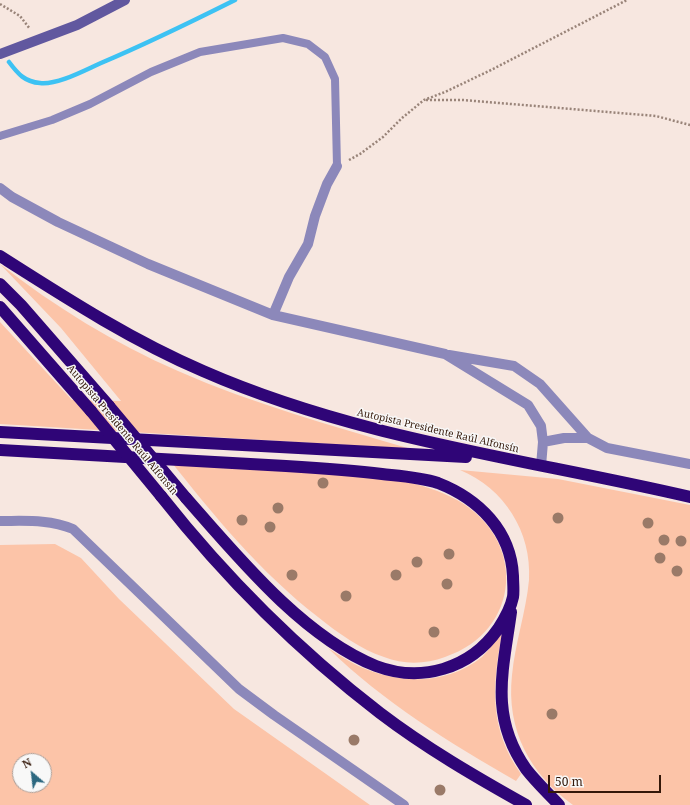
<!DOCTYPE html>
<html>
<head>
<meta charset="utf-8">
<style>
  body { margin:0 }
  #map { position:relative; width:690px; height:805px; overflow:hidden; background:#f7e7e0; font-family:"Noto Serif",serif }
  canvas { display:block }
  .north { position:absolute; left:12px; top:753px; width:40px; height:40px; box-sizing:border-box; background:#f8f8f8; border:1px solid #aa9e98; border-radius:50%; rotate:332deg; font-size:11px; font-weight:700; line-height:16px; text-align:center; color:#341809 }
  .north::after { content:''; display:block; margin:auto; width:14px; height:18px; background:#2c6880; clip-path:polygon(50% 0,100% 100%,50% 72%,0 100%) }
  .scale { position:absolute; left:548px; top:775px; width:113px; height:18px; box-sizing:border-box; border:2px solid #341809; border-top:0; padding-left:5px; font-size:12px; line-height:14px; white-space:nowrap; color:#341809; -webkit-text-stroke:3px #f8f8f8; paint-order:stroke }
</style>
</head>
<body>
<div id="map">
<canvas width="690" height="805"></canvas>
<div class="north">N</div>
<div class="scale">50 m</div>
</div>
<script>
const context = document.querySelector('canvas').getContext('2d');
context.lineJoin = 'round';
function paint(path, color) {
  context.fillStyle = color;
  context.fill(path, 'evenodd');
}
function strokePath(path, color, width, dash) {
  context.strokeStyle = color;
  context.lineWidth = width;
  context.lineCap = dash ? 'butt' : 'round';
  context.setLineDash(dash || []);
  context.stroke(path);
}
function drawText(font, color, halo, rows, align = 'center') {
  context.font = font + ' "Noto Serif",serif';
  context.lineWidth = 3;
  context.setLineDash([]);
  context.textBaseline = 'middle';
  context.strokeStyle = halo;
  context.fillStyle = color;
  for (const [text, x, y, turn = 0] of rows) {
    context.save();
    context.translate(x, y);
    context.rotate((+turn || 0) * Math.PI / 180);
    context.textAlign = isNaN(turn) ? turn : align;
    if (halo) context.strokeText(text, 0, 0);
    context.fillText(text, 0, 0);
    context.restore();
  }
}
const green = new Path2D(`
  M 0,264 C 55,307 114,343 178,371 C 253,404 333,426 411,449 L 0,424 L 0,322 L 72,400 L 121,401 L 61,328 Z
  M 169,459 L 404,481 C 422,485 440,491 457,500 C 527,539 522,631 445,657 C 426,664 404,665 384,657 C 360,649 338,633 318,617 C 260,572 214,516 169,459 Z
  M 460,470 L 558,479 L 690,505 L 690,805 L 573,805 C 530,774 506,730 512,675 C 515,643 526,612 529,580 C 532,532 504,488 460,470 Z
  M 55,544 L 81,558 L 119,599 L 234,709 L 370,805 L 0,805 L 0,545 ZM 20,761 L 44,761 L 44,785 L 20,785 Z
  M 502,634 C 492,686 489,729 521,774 L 516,781 C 450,743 383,702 328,648 C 339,655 351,663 363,668 C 402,684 447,685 482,657 C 489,650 495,641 502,634 Z`);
const stream = new Path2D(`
  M 9,62 C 18,74 25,82 40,83 C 58,85 85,70 101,63 C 146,44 191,22 235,0`);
const path = new Path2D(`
  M 0,4 L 20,16 L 30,29
  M 426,100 L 463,100 L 656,116 L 690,125
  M 349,160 L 360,154 L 383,137 L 402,118 L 424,100 L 445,92 L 491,70 L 627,0`);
const lane = new Path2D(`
  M 0,136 L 52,120 L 90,104 L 151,72 L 200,52 L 283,38 L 308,44 L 325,57 L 335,79 L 337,166`);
const street = new Path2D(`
  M 0,188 L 12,197 L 58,222 L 148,264 L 273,315 L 445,354 L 528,405 L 541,426 L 543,442 L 541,466
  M 273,315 L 289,277 L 308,244 L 315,216 L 327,184 L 337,166
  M 449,355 L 514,366 L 540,384 L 588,438 L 607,448 L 690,464
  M 543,442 L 564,438 L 588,438
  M 0,521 C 26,521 49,519 73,529 L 239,689 L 274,715 L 404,805`);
const secondary = new Path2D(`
  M 0,54 L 77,25 L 125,0`);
const highway = new Path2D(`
  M 0,256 C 66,298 131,340 203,371 C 358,439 527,459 690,497
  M 0,284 L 21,305 L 109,406
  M 0,307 L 91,411
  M 0,432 L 466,457
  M 0,450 C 95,455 190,461 286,466 C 318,468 350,470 382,474 C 401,476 420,477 438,483 C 479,499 511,531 513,576 C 513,583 514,591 513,597 C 511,607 504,620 498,629 C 470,669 421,683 376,666 C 303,637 237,556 186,498
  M 161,496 C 225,577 298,650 380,713 C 426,748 476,777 526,805
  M 511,612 C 503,671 489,716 526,769 C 536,782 548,793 559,805`);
const highwayBridge = new Path2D(`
  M 109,406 L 186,498
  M 91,411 L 161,496`);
const trees = [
  [323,483],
  [278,508],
  [558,518],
  [242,520],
  [648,523],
  [270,527],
  [664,540],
  [681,541],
  [449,554],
  [660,558],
  [417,562],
  [677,571],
  [292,575],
  [396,575],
  [447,584],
  [346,596],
  [434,632],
  [552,714],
  [354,740],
  [440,790]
];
const streetNames = [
  ["Autopista Presidente Raúl Alfonsín",122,430,50],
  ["Autopista Presidente Raúl Alfonsín",438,431,13]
];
paint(green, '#fcc4a8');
strokePath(stream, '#3dc2f3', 4.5);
strokePath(path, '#998479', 2.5, [2, 2]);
strokePath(lane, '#8c88ba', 8);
strokePath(street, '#8c88ba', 10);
strokePath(secondary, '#61589f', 10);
strokePath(highway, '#2f0577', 12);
strokePath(highwayBridge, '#2f0577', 12);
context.fillStyle = '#9a7a68';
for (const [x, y] of trees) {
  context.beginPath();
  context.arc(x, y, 5.5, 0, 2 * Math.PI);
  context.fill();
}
drawText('10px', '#341809', '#f8f8f8', streetNames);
</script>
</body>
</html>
